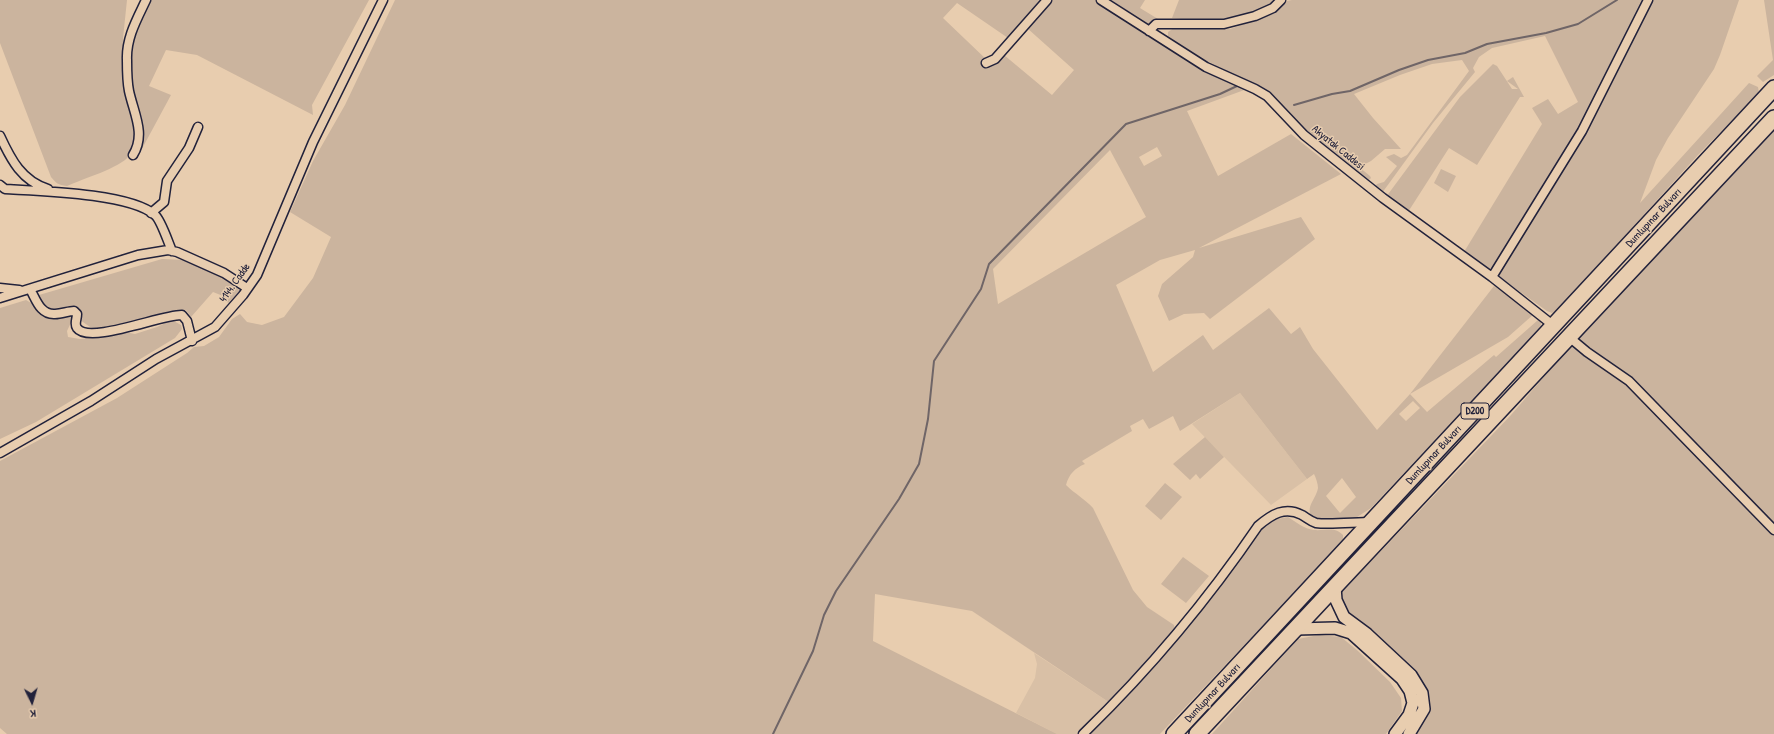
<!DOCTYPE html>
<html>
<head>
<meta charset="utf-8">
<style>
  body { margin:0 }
  #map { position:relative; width:1774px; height:734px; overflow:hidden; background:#e8cdaf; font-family:"Patrick Hand",sans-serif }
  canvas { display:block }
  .north { position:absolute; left:12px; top:682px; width:40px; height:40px; -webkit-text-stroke:3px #e8cdaf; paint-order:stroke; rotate:175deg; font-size:11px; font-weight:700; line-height:16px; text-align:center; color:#22223b }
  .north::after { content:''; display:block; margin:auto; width:14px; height:18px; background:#22223b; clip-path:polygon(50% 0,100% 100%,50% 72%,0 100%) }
</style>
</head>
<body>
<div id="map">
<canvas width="1774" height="734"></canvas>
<div class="north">K</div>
</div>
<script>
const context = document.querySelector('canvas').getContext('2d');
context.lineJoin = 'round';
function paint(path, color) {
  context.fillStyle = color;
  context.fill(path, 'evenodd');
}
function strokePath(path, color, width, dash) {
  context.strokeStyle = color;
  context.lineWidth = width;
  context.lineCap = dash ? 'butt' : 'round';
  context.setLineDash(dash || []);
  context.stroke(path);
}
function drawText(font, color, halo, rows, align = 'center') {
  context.font = font + ' "Patrick Hand",sans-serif';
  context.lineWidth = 3;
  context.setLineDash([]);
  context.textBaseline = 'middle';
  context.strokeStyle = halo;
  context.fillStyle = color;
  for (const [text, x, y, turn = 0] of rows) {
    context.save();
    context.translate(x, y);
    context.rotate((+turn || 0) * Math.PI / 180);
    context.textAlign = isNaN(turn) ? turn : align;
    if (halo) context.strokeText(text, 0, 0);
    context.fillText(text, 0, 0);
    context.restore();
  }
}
const built = new Path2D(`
  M 1240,393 L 1307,479 L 1271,505 L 1192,424 Z
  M 1034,653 L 1110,703 L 1078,734 L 1057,734 L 1016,713 L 1035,678 L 1037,664 Z`);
const green = new Path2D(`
  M 0,0 L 127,0 L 123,38 L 136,129 C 136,138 135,149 129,156 C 120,168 82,179 67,186 C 58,185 56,183 51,177 L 0,43 Z
  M 149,0 L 369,0 L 312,105 L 313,115 L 197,55 L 166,50 L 149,86 L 171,95 L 137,158 L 133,159 L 140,148 L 143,139 L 142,125 L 130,86 L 129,60 L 135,32 Z
  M 395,0 L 1043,0 L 1008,38 L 957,3 L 943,18 L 988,61 L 993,55 L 1004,55 L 1052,95 L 1074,70 L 1027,28 L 1051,0 L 1095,0 L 1110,10 L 1247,89 L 1187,111 L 1218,176 L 1291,134 L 1341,174 L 1199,248 L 1301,217 L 1315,239 L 1210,319 L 1204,313 L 1184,314 L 1169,321 L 1158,296 L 1162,284 L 1193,257 L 1195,250 L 1160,260 L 1116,285 L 1153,372 L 1203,335 L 1213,350 L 1269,308 L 1291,334 L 1300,327 L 1313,349 L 1377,430 L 1410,394 L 1494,286 L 1534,314 L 1508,337 L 1410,394 L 1427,412 L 1494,355 L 1496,357 L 1538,320 L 1541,322 L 1541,325 L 1530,339 L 1371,508 L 1354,519 L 1333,521 L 1313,519 C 1304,507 1316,500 1318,488 C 1318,484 1316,478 1314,474 L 1307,479 L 1240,393 L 1180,431 L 1173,416 L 1149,429 L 1143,419 L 1130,426 L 1132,431 L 1082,461 L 1085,464 C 1075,468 1069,474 1066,485 C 1075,494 1085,499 1093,508 L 1133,590 L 1147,607 L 1174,625 L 1175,631 L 1110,703 L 972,611 L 875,594 L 873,641 L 1057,734 L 7,734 L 0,728 L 0,461 L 117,398 L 187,353 L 194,347 L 204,346 L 219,337 L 232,319 L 240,314 L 247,322 L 262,325 L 284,317 L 313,278 L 331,237 L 290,212 L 313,161 L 345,105 ZM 1157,147 L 1162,156 L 1144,166 L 1139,157 ZM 1110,150 L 1146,217 L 998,304 L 993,269 ZM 1413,401 L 1420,408 L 1406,421 L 1399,414 ZM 1342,478 L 1356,497 L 1340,513 L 1326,496 Z
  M 1111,0 L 1145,0 L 1140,8 L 1158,19 L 1153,21 L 1149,25 Z
  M 1179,0 L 1277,0 C 1269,11 1230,20 1216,22 C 1202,23 1186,19 1172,18 Z
  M 1292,0 L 1644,0 L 1586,116 L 1563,158 L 1493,267 L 1489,269 L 1464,252 L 1542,124 L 1532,108 L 1548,99 L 1558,114 L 1578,102 L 1545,36 L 1492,48 L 1479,57 L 1473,68 L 1475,72 L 1433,123 L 1382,193 L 1375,187 L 1377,184 L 1384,182 L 1397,166 L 1386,157 L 1394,154 L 1401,158 L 1407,155 L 1469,71 L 1462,60 L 1432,64 L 1400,75 L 1354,94 L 1373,118 L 1401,149 L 1385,149 L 1371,161 L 1359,167 L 1370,176 L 1371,178 L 1369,180 L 1365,179 L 1298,125 L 1272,95 L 1266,90 L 1187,51 L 1168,36 L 1168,32 L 1174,28 L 1230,29 L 1276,13 L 1287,1 Z
  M 1650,0 L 1739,0 L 1720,55 L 1714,69 L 1668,138 L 1656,160 L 1640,203 L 1749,83 L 1758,87 L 1759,93 L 1698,155 L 1559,308 L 1552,313 L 1547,311 L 1499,277 L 1499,273 L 1573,151 Z
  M 1764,0 L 1774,0 L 1774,75 L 1763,82 L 1757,76 L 1773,60 Z
  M 1493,64 L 1497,66 L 1512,89 L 1518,89 L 1507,81 L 1513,77 L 1524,97 L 1520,97 L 1477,165 L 1449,148 L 1408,212 L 1386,197 L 1460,97 Z
  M 1774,128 L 1774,734 L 1416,734 C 1450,685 1397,657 1363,630 C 1358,626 1348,620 1345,615 C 1342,609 1341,600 1340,594 L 1511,415 L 1567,350 Z
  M 1441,169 L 1456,176 L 1448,192 L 1434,183 Z
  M 162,259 L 186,260 L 229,280 L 240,291 L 228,303 L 223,296 L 213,292 L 191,317 L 186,310 L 163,313 L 139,322 L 93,329 L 80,320 L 82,313 L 79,308 L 56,311 L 46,309 L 40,301 L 39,295 Z
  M 26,300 L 33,304 L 42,316 L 60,317 L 75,314 L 67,331 L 68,337 L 80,339 L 101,337 L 125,332 L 135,334 L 157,327 L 172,320 L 181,325 L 182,329 L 175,338 L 36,422 L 0,439 L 0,308 Z
  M 1205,437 L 1224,457 L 1200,479 L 1196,474 L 1190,480 L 1173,464 Z
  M 1165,483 L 1182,497 L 1161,520 L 1145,506 Z
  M 1288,517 C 1296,522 1304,529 1314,530 C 1326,531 1334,526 1343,535 L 1343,539 L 1338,546 L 1160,734 L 1088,734 L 1195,617 L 1213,596 L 1258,530 L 1272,520 Z
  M 1183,557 L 1209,576 L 1186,603 L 1161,584 Z
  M 1319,635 L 1341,637 L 1358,651 L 1390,682 L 1401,698 L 1402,711 L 1386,734 L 1212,734 L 1298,639 Z`);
const stream = new Path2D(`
  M 1294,105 L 1332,94 L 1350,91 L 1399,70 L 1428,60 L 1465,53 L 1487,44 L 1546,33 L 1578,24 L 1617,0
  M 773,734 L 813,651 L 824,615 L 836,591 L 899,499 L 919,464 L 928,419 L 934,361 L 981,289 L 989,264 L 1126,124 L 1220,94 L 1237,86`);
const street = new Path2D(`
  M 1101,0 L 1206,67 L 1255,89 L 1267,96 L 1304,135 L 1383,198 L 1492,277 L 1554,326
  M 1149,31 L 1156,24 L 1224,24 L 1255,16 L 1273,8 L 1281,0
  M 986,63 L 995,59 L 1047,0
  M 0,136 C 11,160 22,181 48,189
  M 133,155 C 146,134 134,114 129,91 C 127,81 127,70 127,60 C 126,38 137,19 146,0
  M 0,185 L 5,189 C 39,191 130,193 155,215 C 161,220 168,242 172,251
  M 151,213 L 164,202 L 167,181 L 189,148 L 198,127
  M 1492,277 L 1582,131 L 1648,0
  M 0,288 L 19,290
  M 30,289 C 36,299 40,315 55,314 C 62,314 68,311 74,311 L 77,314 C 77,319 74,324 77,328 C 89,345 163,314 182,315 L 187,321 L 192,341
  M 0,298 L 138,255 L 168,250 L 177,252 L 224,273 L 247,288
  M 1569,337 L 1587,352 L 1629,381 L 1774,530
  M 0,453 L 91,401 L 156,359 L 215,327 L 243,295 L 257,275 L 313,142 L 383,0
  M 1083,734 C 1149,670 1207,601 1258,526 C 1272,514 1285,506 1302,515 C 1307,518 1310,521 1316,523 C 1329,525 1356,522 1371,522`);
const secondary = new Path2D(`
  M 1335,587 L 1336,600 L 1344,617 L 1367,634 L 1411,675 L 1422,693 L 1424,709 L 1409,734
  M 1296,629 L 1335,628 L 1351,633 L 1402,679 L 1410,691 L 1413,703 L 1409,715 L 1395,734`);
const highway = new Path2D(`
  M 1174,734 L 1774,88
  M 1197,734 L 1774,118`);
const shields = [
  [1475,411,28]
];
const shieldNames = [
  ["D200",1475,411]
];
const streetNames = [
  ["Akyatak Caddesi",1338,148,39],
  ["Dumlupınar Bulvarı",1654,218,-47],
  ["4144. Cadde",235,283,-55],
  ["Dumlupınar Bulvarı",1434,455,-47],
  ["Dumlupınar Bulvarı",1213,693,-47]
];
paint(built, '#d9c0a6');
paint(green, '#cbb49e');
strokePath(stream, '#6f6567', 2);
strokePath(street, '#22223b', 11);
strokePath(secondary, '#22223b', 14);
strokePath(highway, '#22223b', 18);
strokePath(street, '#e8cdaf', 8);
strokePath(secondary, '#e8cdaf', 11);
strokePath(highway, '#e8cdaf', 15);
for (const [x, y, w] of shields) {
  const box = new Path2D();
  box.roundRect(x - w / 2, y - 8, w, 16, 3);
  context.fillStyle = '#e8cdaf';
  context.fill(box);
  strokePath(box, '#22223b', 1);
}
drawText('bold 10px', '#22223b', null, shieldNames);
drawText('11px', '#22223b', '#e8cdaf', streetNames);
</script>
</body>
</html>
